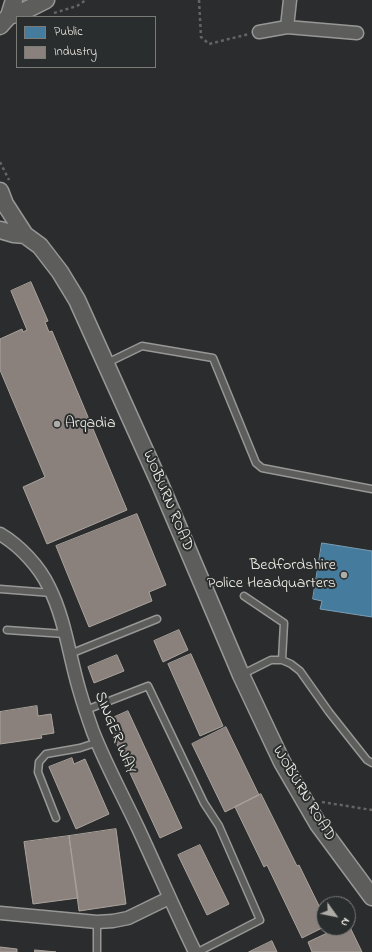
<!DOCTYPE html>
<html>
<head>
<meta charset="utf-8">
<style>
  body { margin:0 }
  #map { position:relative; width:372px; height:952px; overflow:hidden; background:#2b2c2d; font-family:"Indie Flower",sans-serif }
  canvas { display:block }
  .legend { position:absolute; left:16px; top:16px; width:140px; height:52px; box-sizing:border-box; background:#2a2d2e; border:1px solid #7b7b78; margin:0; padding:5px 7px; list-style:none; font-size:12px; color:#f4f1e8 }
  .legend li { display:flex; align-items:center; gap:8px; height:20px }
  .legend b { width:20px; border:1px solid #7b7b78 }
  .north { position:absolute; left:316px; top:896px; width:40px; height:40px; box-sizing:border-box; background:#2a2d2e; border:1px solid #7b7b78; border-radius:50%; rotate:123deg; font-size:11px; font-weight:700; line-height:16px; text-align:center; color:#f4f1e8 }
  .north::after { content:''; display:block; margin:auto; width:14px; height:18px; background:#aeaca7; clip-path:polygon(50% 0,100% 100%,50% 72%,0 100%) }
</style>
</head>
<body>
<div id="map">
<canvas width="372" height="952"></canvas>
<ul class="legend">
<li><b style="height:11px;background:#457b9d"></b>Public</li>
<li><b style="height:11px;background:#8a817c"></b>Industry</li>
</ul>
<div class="north">N</div>
</div>
<script>
const context = document.querySelector('canvas').getContext('2d');
context.lineJoin = 'round';
function paint(path, color) {
  context.fillStyle = color;
  context.fill(path, 'evenodd');
}
function strokePath(path, color, width, dash) {
  context.strokeStyle = color;
  context.lineWidth = width;
  context.lineCap = dash ? 'butt' : 'round';
  context.setLineDash(dash || []);
  context.stroke(path);
}
function drawText(font, color, halo, rows, align = 'center') {
  context.font = font + ' "Indie Flower",sans-serif';
  context.lineWidth = 4;
  context.setLineDash([]);
  context.textBaseline = 'middle';
  context.strokeStyle = halo;
  context.fillStyle = color;
  for (const [text, x, y, turn = 0] of rows) {
    context.save();
    context.translate(x, y);
    context.rotate((+turn || 0) * Math.PI / 180);
    context.textAlign = isNaN(turn) ? turn : align;
    if (halo) context.strokeText(text, 0, 0);
    context.fillText(text, 0, 0);
    context.restore();
  }
}
const public = new Path2D(`
  M 322,543 L 372,551 L 372,617 L 320,609 L 322,601 L 313,599 Z`);
const industry = new Path2D(`
  M 31,282 L 48,321 L 45,322 L 49,332 L 52,331 L 127,510 L 47,544 L 23,487 L 45,477 L 0,370 L 0,339 L 22,329 L 23,332 L 27,330 L 11,291 Z
  M 137,514 L 166,585 L 149,592 L 152,601 L 89,627 L 56,546 Z
  M 179,630 L 188,650 L 163,662 L 154,641 Z
  M 191,654 L 223,726 L 200,736 L 168,664 Z
  M 117,655 L 124,671 L 94,683 L 88,667 Z
  M 37,706 L 38,716 L 51,714 L 54,733 L 41,735 L 42,738 L 0,744 L 0,712 Z
  M 128,711 L 182,828 L 160,838 L 106,721 Z
  M 226,727 L 259,795 L 225,812 L 192,744 Z
  M 72,758 L 74,764 L 85,759 L 109,814 L 76,829 L 49,767 Z
  M 261,794 L 297,866 L 299,865 L 324,916 L 324,927 L 302,938 L 267,865 L 264,867 L 235,807 Z
  M 116,829 L 126,904 L 79,911 L 69,836 Z
  M 69,836 L 78,898 L 33,904 L 24,842 Z
  M 200,845 L 229,904 L 207,915 L 178,855 Z
  M 348,923 L 362,952 L 312,952 L 308,942 L 338,928 L 348,928 Z
  M 272,941 L 277,952 L 249,952 Z
  M 0,947 L 17,949 L 17,952 L 0,952 Z
  M 35,950 L 56,952 L 35,952 Z`);
const path = new Path2D(`
  M 199,0 L 201,37 L 209,44 L 249,34
  M 54,13 L 77,6 L 86,0
  M 0,162 L 9,180
  M 322,802 L 372,810`);
const service = new Path2D(`
  M 107,363 L 142,346 L 213,358 L 256,463 L 262,468 L 372,489
  M 0,589 L 52,593
  M 244,596 L 284,623 L 282,660
  M 7,630 L 65,634
  M 70,654 L 157,619
  M 241,675 L 271,660 L 282,660 L 291,664 L 300,671 L 329,712 L 367,760 L 372,763
  M 86,710 L 148,686 L 204,803 L 219,826 L 260,920 L 198,952
  M 56,818 L 38,772 L 39,762 L 46,754 L 80,748 L 98,742
  M 97,952 L 97,922`);
const minor = new Path2D(`
  M 290,0 L 287,27 L 357,33
  M 259,32 L 287,27
  M 0,534 C 20,546 39,566 49,587 C 65,619 69,655 79,689 C 83,703 88,718 93,732 C 106,765 123,796 138,828 C 157,869 175,911 195,952
  M 0,913 L 97,922 L 113,921 L 128,918 L 169,898`);
const secondary = new Path2D(`
  M 9,16 L 14,0
  M 0,26 L 9,16 L 22,12 L 46,0
  M 0,191 L 5,204 L 25,235 L 40,246 L 60,272 L 77,300 L 160,484 L 241,675 L 282,762 L 318,824 L 372,897
  M 0,230 L 14,234 L 25,235`);
const markers = [
  [57,424,4,"#aeaca7"],
  [344,575,4,"#aeaca7"]
];
const poiNames = [
  ["Arqadia",65,424],
  ["Bedfordshire",336,566,"right"],
  ["Police Headquarters",336,584,"right"]
];
const streetNames = [
  ["WOBURN ROAD",167,501,67],
  ["SINGER WAY",114,733,68],
  ["WOBURN ROAD",303,794,59]
];
paint(public, '#457b9d');
strokePath(public, '#7a9eb4', 1);
paint(industry, '#8a817c');
strokePath(industry, '#aaa39c', 1);
strokePath(service, '#979796', 9);
strokePath(minor, '#979796', 15);
strokePath(secondary, '#979796', 19);
strokePath(path, '#646464', 2.5, [3, 3]);
strokePath(service, '#5d5d5c', 6);
strokePath(minor, '#5d5d5c', 12);
strokePath(secondary, '#5d5d5c', 16);
for (const [x, y, r, color] of markers) {
  const dot = new Path2D();
  dot.arc(x, y, r, 0, 2 * Math.PI);
  context.fillStyle = color;
  context.fill(dot);
  strokePath(dot, '#2a2d2e', 1.5);
}
drawText('16px', '#f4f1e8', '#2a2d2e', poiNames, 'left');
drawText('16px', '#f4f1e8', '#2a2d2e', streetNames);
</script>
</body>
</html>
